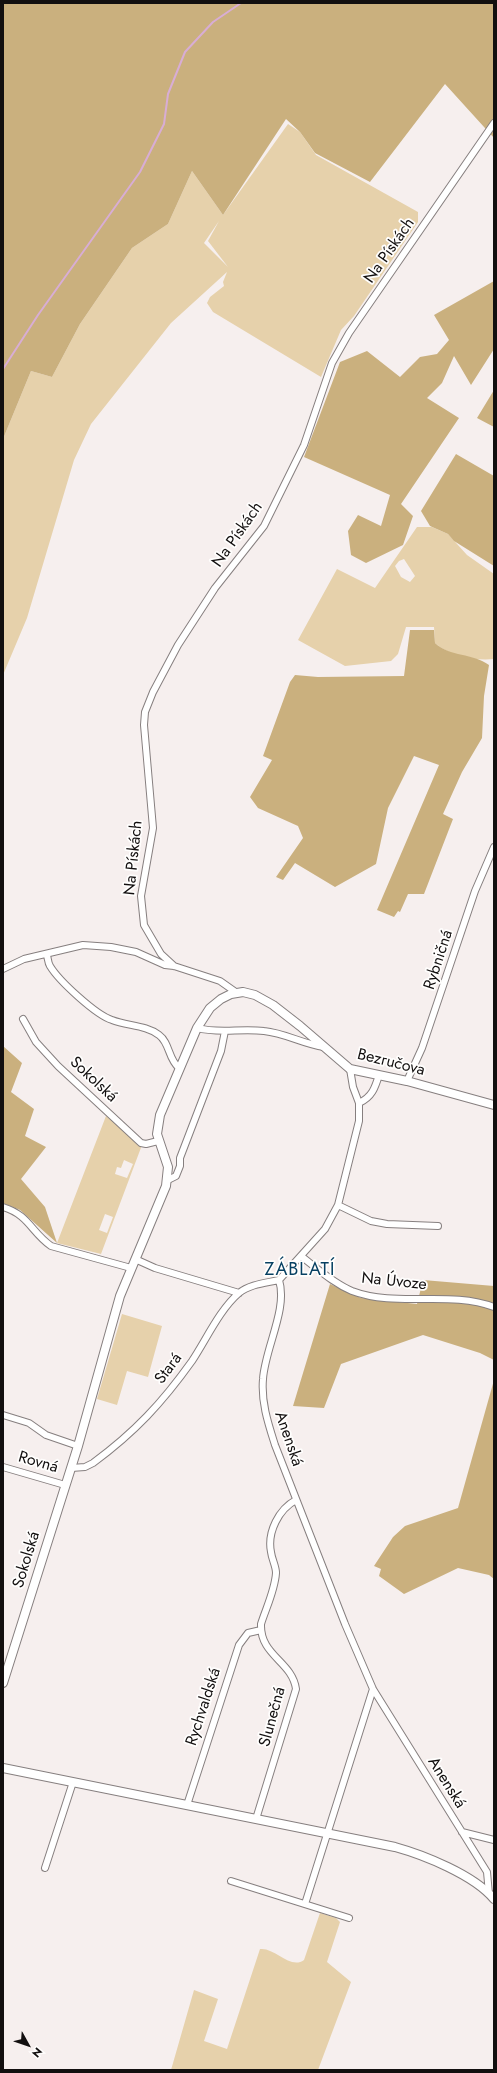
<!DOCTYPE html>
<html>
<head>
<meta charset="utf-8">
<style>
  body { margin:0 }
  #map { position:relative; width:497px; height:2073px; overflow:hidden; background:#f6efee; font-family:Jost,sans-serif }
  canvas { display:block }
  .frame { position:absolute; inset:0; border:4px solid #120f0f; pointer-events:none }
  .north { position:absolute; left:8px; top:2025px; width:40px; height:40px; -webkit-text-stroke:3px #fffefd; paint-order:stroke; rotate:130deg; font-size:11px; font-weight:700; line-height:16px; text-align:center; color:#120f0f }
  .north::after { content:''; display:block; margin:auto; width:14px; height:18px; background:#120f0f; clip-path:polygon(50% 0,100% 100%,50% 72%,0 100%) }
</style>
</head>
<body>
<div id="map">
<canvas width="497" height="2073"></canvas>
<div class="frame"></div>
<div class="north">N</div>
</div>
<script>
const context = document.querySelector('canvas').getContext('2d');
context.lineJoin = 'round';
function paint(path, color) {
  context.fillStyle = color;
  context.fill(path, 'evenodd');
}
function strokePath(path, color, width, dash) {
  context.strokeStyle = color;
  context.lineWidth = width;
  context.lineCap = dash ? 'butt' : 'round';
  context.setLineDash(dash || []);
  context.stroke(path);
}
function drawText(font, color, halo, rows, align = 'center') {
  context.font = font + ' Jost,sans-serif';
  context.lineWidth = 3.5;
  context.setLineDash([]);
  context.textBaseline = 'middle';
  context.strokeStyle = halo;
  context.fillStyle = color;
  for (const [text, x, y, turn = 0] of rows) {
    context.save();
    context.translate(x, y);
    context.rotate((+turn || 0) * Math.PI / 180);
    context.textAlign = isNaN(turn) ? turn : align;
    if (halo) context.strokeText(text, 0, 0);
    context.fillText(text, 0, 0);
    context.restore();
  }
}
const green = new Path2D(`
  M 288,124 L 300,132 L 316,155 L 418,212 L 418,222 L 354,316 L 341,330 L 321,377 L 213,312 L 207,303 L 210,297 L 224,286 L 223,282 L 227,272 L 171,323 L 91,424 L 74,460 L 27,618 L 3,675 L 3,439 L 31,371 L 52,377 L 80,324 L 132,248 L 168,224 L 192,171 L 223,215 ZM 219,221 L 208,241 L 228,267 L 204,243 Z
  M 417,527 L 432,527 L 448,534 L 467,555 L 494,574 L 494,659 C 475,661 449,656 435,643 L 434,627 L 406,627 L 398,654 L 391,661 L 345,666 L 298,640 L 337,569 L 375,588 ZM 404,559 L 415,576 L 410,582 L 401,577 L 395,566 L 399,561 Z
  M 106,1116 L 142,1145 L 101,1254 L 57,1243 ZM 124,1160 L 133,1164 L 127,1178 L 115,1174 L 117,1167 L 121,1168 ZM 105,1214 L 113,1217 L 107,1233 L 99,1230 Z
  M 122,1314 L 162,1326 L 148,1377 L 127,1371 L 117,1405 L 97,1399 Z
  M 320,1913 L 336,1918 L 340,1922 L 327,1962 L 351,1982 L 318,2070 L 171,2070 L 194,1990 L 218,1999 L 204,2041 L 227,2049 L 260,1949 C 275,1947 290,1970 304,1960 Z`);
const forest = new Path2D(`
  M 3,3 L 494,3 L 494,138 L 445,84 L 370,182 L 315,153 L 300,132 L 286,119 L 223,215 L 192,171 L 168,224 L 132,248 L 80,324 L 52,377 L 31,371 L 3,439 Z
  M 494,281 L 494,349 L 471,385 L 454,356 L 442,383 L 427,398 L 459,418 L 401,504 L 413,516 L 403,545 L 366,563 L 351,555 L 348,531 L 358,515 L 381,526 L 390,495 L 304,457 L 340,362 L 367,351 L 400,377 L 420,357 L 437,354 L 449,340 L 434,315 Z
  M 494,390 L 494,427 L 477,418 Z
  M 456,454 L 494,476 L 494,566 L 454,541 L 448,534 L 430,526 L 421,511 Z
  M 410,630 L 434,630 L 435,643 C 450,657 473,653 489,665 L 484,696 L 482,738 L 462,772 L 443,814 L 453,819 L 424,894 L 408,894 L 400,912 L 398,911 L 394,917 L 377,910 L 439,765 L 414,756 L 388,808 L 376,864 L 335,887 L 295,863 L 283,880 L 276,877 L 303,838 L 298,826 L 258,808 L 250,797 L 272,760 L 263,756 L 290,682 L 295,675 L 318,677 L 404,676 Z
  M 3,1046 L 22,1063 L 11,1092 L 34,1109 L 25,1136 L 46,1147 L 21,1179 L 45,1207 L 57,1243 L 20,1210 L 3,1203 Z
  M 423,1280 L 494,1286 L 494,1360 L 480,1353 L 423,1335 L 341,1364 L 324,1408 L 293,1406 L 330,1284 L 361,1298 L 417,1304 Z
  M 494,1380 L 494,1579 L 489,1575 L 458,1568 L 404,1594 L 379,1576 L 381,1569 L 374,1566 L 393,1537 L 405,1526 L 458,1508 Z`);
const stream = new Path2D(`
  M 3,369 L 38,315 L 140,172 L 164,124 L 168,94 L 185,52 L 213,22 L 241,3`);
const street = new Path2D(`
  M 47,955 C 48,959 48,963 50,966 C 59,981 96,1015 112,1020 C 127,1026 146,1025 159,1035 C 170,1043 168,1059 179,1068
  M 174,966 L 161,954 L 144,925 L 141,896 L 153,828 L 144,725 L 145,712 L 153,692 L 178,645 L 215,588 L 264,526 L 304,445 L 332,363 L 349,333 L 494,123
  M 3,969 L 24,959 L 83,945 L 111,947 L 136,952 L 165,965 L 174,966 L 220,981 L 237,993
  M 23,1019 L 36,1042 L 58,1066 L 141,1143 L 146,1144 L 158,1141
  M 197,1028 C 219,1034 241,1028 264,1031 C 285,1033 303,1044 324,1047
  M 350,1069 L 353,1087 L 359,1103 L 359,1121 L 338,1205 L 325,1229 L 279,1280 C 288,1309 265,1348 263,1379 C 261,1402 268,1423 275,1445 L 345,1624 L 373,1689 L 487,1872 L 489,1894
  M 407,1081 L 422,1048 L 475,891 L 494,847
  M 359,1103 C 372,1097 375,1088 379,1075
  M 168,1180 L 176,1176 L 180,1166 L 180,1158 L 221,1051 L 225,1031
  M 338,1205 L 371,1221 L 387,1224 L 438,1226
  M 3,1207 C 29,1215 31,1232 51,1246 L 131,1268
  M 302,1257 C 318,1269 333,1283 352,1291 C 397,1308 449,1290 494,1307
  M 135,1259 L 155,1268 L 239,1293
  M 3,1415 L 29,1423 L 46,1435 L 78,1446
  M 3,1467 L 65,1485
  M 71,1468 L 85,1467 L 93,1463 C 135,1432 162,1403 192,1361 C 206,1340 220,1309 239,1293 C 250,1284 266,1283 279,1280
  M 187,1805 L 239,1645 L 248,1633 L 261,1630
  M 256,1819 L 296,1689 C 292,1661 260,1656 261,1624 C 266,1608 275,1590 276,1573 C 276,1566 272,1560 271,1552 C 267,1532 279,1509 296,1500
  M 462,1832 L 494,1840
  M 45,1868 L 73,1782
  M 231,1881 L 349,1918
  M 305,1904 L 373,1689`);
const secondary = new Path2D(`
  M 3,1683 L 78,1446 L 120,1296 L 166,1186 L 168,1167 L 157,1134 L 160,1115 L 197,1028 L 210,1008 L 221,999 L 231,994 L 243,992 L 255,995 L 273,1005 L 300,1026 L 350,1069 L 407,1081 L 494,1105
  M 3,1768 L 395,1847 C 424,1855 474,1875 494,1899`);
const streetNames = [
  ["Na Pískách",390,251,-55],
  ["Na Pískách",238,535,-55],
  ["Na Pískách",134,858,-84],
  ["Rybničná",439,960,-72],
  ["Bezručova",391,1063,14],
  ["Sokolská",93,1080,43],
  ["Na Úvoze",394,1282,6],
  ["Stará",169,1369,-53],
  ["Anenská",288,1439,71],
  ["Rovná",38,1463,16],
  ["Sokolská",27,1560,-73],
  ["Rychvaldská",204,1707,-72],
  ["Slunečná",273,1717,-75],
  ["Anenská",446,1783,58]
];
const quarterNames = [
  ["ZÁBLATÍ",300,1271]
];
paint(green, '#e6d1ab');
paint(forest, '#cab07e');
strokePath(stream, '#d8add5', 2);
strokePath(street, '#867f7f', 8);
strokePath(secondary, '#867f7f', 10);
strokePath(street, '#fff', 6);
strokePath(secondary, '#fff', 8);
drawText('16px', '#120f0f', '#fffefd', streetNames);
context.letterSpacing = '1px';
drawText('18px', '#074062', '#fffefd', quarterNames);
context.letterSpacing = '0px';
</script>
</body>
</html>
